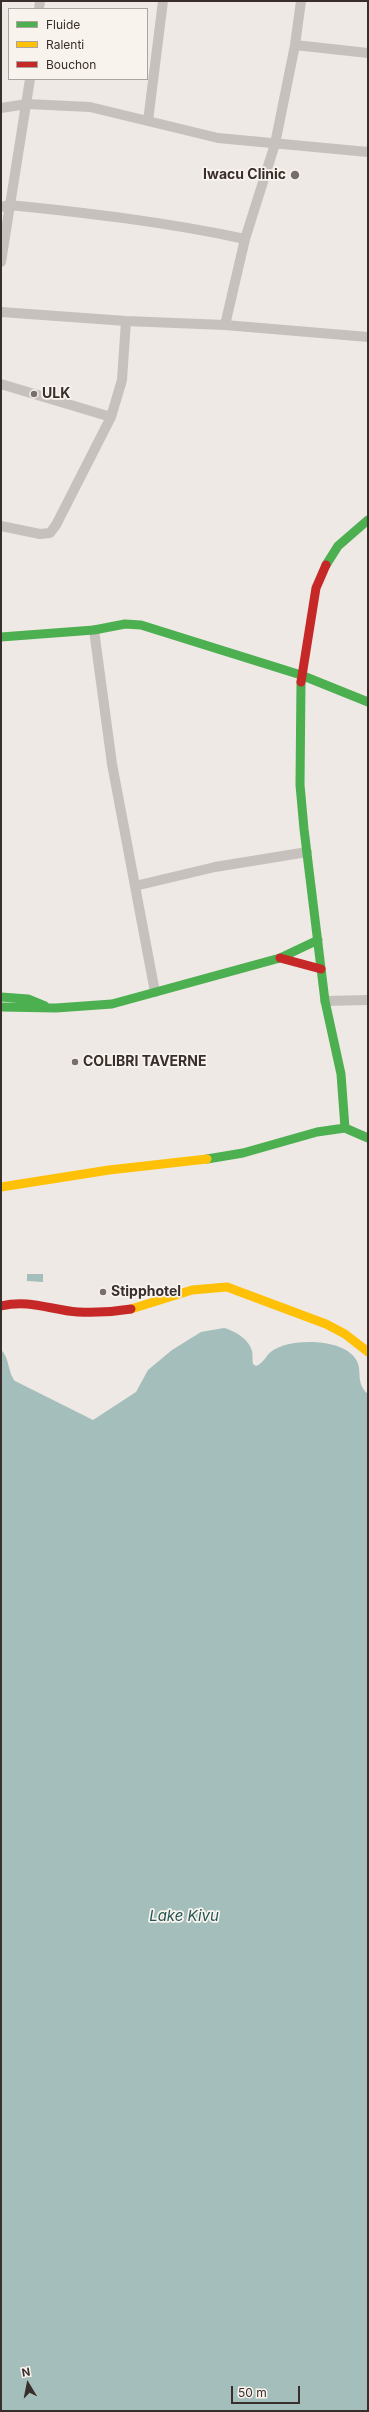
<!DOCTYPE html>
<html>
<head>
<meta charset="utf-8">
<style>
  body { margin:0 }
  #map { position:relative; width:369px; height:2412px; overflow:hidden; background:#eee9e4; font-family:Inter,sans-serif }
  canvas { display:block }
  .frame { position:absolute; inset:0; border:2px solid #382e2c; pointer-events:none }
  .legend { position:absolute; left:8px; top:8px; width:140px; height:72px; box-sizing:border-box; background:#f9f3ee; border:1px solid #aca4a0; margin:0; padding:5px 7px; list-style:none; font-size:12px; color:#382e2c }
  .legend li { display:flex; align-items:center; gap:8px; height:20px }
  .legend b { width:20px; border:1px solid #aca4a0 }
  .north { position:absolute; left:8px; top:2364px; width:40px; height:40px; -webkit-text-stroke:3px #f9f3ee; paint-order:stroke; rotate:350deg; font-size:11px; font-weight:700; line-height:16px; text-align:center; color:#382e2c }
  .north::after { content:''; display:block; margin:auto; width:14px; height:18px; background:#382e2c; clip-path:polygon(50% 0,100% 100%,50% 72%,0 100%) }
  .scale { position:absolute; left:231px; top:2386px; width:69px; height:18px; box-sizing:border-box; border:2px solid #382e2c; border-top:0; padding-left:5px; font-size:12px; line-height:14px; white-space:nowrap; color:#382e2c; -webkit-text-stroke:3px #f9f3ee; paint-order:stroke }
</style>
</head>
<body>
<div id="map">
<canvas width="369" height="2412"></canvas>
<div class="frame"></div>
<ul class="legend">
<li><b style="height:5px;background:#4caf50"></b>Fluide</li>
<li><b style="height:5px;background:#ffc107"></b>Ralenti</li>
<li><b style="height:5px;background:#c62828"></b>Bouchon</li>
</ul>
<div class="north">N</div>
<div class="scale">50 m</div>
</div>
<script>
const context = document.querySelector('canvas').getContext('2d');
context.lineJoin = 'round';
function paint(path, color) {
  context.fillStyle = color;
  context.fill(path, 'evenodd');
}
function strokePath(path, color, width, dash) {
  context.strokeStyle = color;
  context.lineWidth = width;
  context.lineCap = dash ? 'butt' : 'round';
  context.setLineDash(dash || []);
  context.stroke(path);
}
function drawText(font, color, halo, rows, align = 'center') {
  context.font = font + ' Inter,sans-serif';
  context.lineWidth = 3.5;
  context.setLineDash([]);
  context.textBaseline = 'middle';
  context.strokeStyle = halo;
  context.fillStyle = color;
  for (const [text, x, y, turn = 0] of rows) {
    context.save();
    context.translate(x, y);
    context.rotate((+turn || 0) * Math.PI / 180);
    context.textAlign = isNaN(turn) ? turn : align;
    if (halo) context.strokeText(text, 0, 0);
    context.fillText(text, 0, 0);
    context.restore();
  }
}
const water = new Path2D(`
  M 27,1274 L 43,1274 L 43,1282 L 27,1281 Z
  M 224,1328 C 235,1331 249,1339 252,1351 C 253,1355 252,1360 253,1364 L 256,1366 C 264,1363 266,1355 272,1351 C 290,1338 341,1338 355,1358 C 364,1370 354,1382 368,1394 L 368,2411 L 1,2411 L 1,1350 C 9,1356 8,1373 15,1381 L 93,1420 L 136,1392 L 148,1370 L 172,1350 L 201,1332 Z`);
const street = new Path2D(`
  M 39,9 L 40,1
  M 295,45 L 368,53
  M 1,108 L 27,104 L 90,107 L 218,138 L 368,152
  M 148,121 L 163,1
  M 1,207 L 9,205 C 88,213 167,222 245,239
  M 1,262 L 30,79
  M 1,312 L 126,321 L 225,325 L 368,337
  M 225,325 L 245,239 L 275,144 L 295,45 L 301,1
  M 1,384 L 111,417
  M 1,526 L 40,534 L 50,533 L 56,525 L 111,417 L 122,380 L 126,321
  M 94,630 L 112,764 L 155,992
  M 135,886 L 215,867 L 307,852
  M 325,1001 L 368,1000`);
const fast = new Path2D(`
  M 326,565 L 338,546 L 368,520
  M 1,637 L 94,630 L 125,624 L 141,625 L 301,675 L 368,702
  M 301,682 L 300,785 L 304,829 L 325,1001 L 341,1074 L 345,1128
  M 1,997 L 28,999 L 45,1006
  M 1,1007 L 56,1008 L 112,1004 L 280,958 L 318,940
  M 207,1159 L 243,1153 L 317,1132 L 345,1128 L 368,1138`);
const slow = new Path2D(`
  M 1,1187 L 109,1170 L 207,1159
  M 131,1309 L 192,1290 L 227,1287 L 326,1324 L 345,1334 L 368,1352`);
const jam = new Path2D(`
  M 301,682 L 316,588 L 326,565
  M 280,958 L 321,969
  M 1,1306 C 30,1299 50,1310 78,1312 C 96,1313 113,1312 131,1309`);
const markers = [
  [295,175,5,"#786f6c"],
  [34,394,4,"#786f6c"],
  [75,1062,4,"#786f6c"],
  [103,1292,4,"#786f6c"]
];
const poiNames = [
  ["Iwacu Clinic",286,175,"right"],
  ["ULK",42,394],
  ["COLIBRI TAVERNE",83,1062],
  ["Stipphotel",111,1292]
];
const waterNames = [
  ["Lake Kivu",184,1916]
];
paint(water, '#a3bebb');
strokePath(street, '#c7c1be', 10);
strokePath(fast, '#4caf50', 9);
strokePath(slow, '#ffc107', 9);
strokePath(jam, '#c62828', 9);
for (const [x, y, r, color] of markers) {
  const dot = new Path2D();
  dot.arc(x, y, r, 0, 2 * Math.PI);
  context.fillStyle = color;
  context.fill(dot);
  strokePath(dot, '#f9f3ee', 1.5);
}
drawText('bold 14px', '#382e2c', '#f9f3ee', poiNames, 'left');
drawText('italic 15px', '#255654', '#f9f3ee', waterNames);
</script>
</body>
</html>
